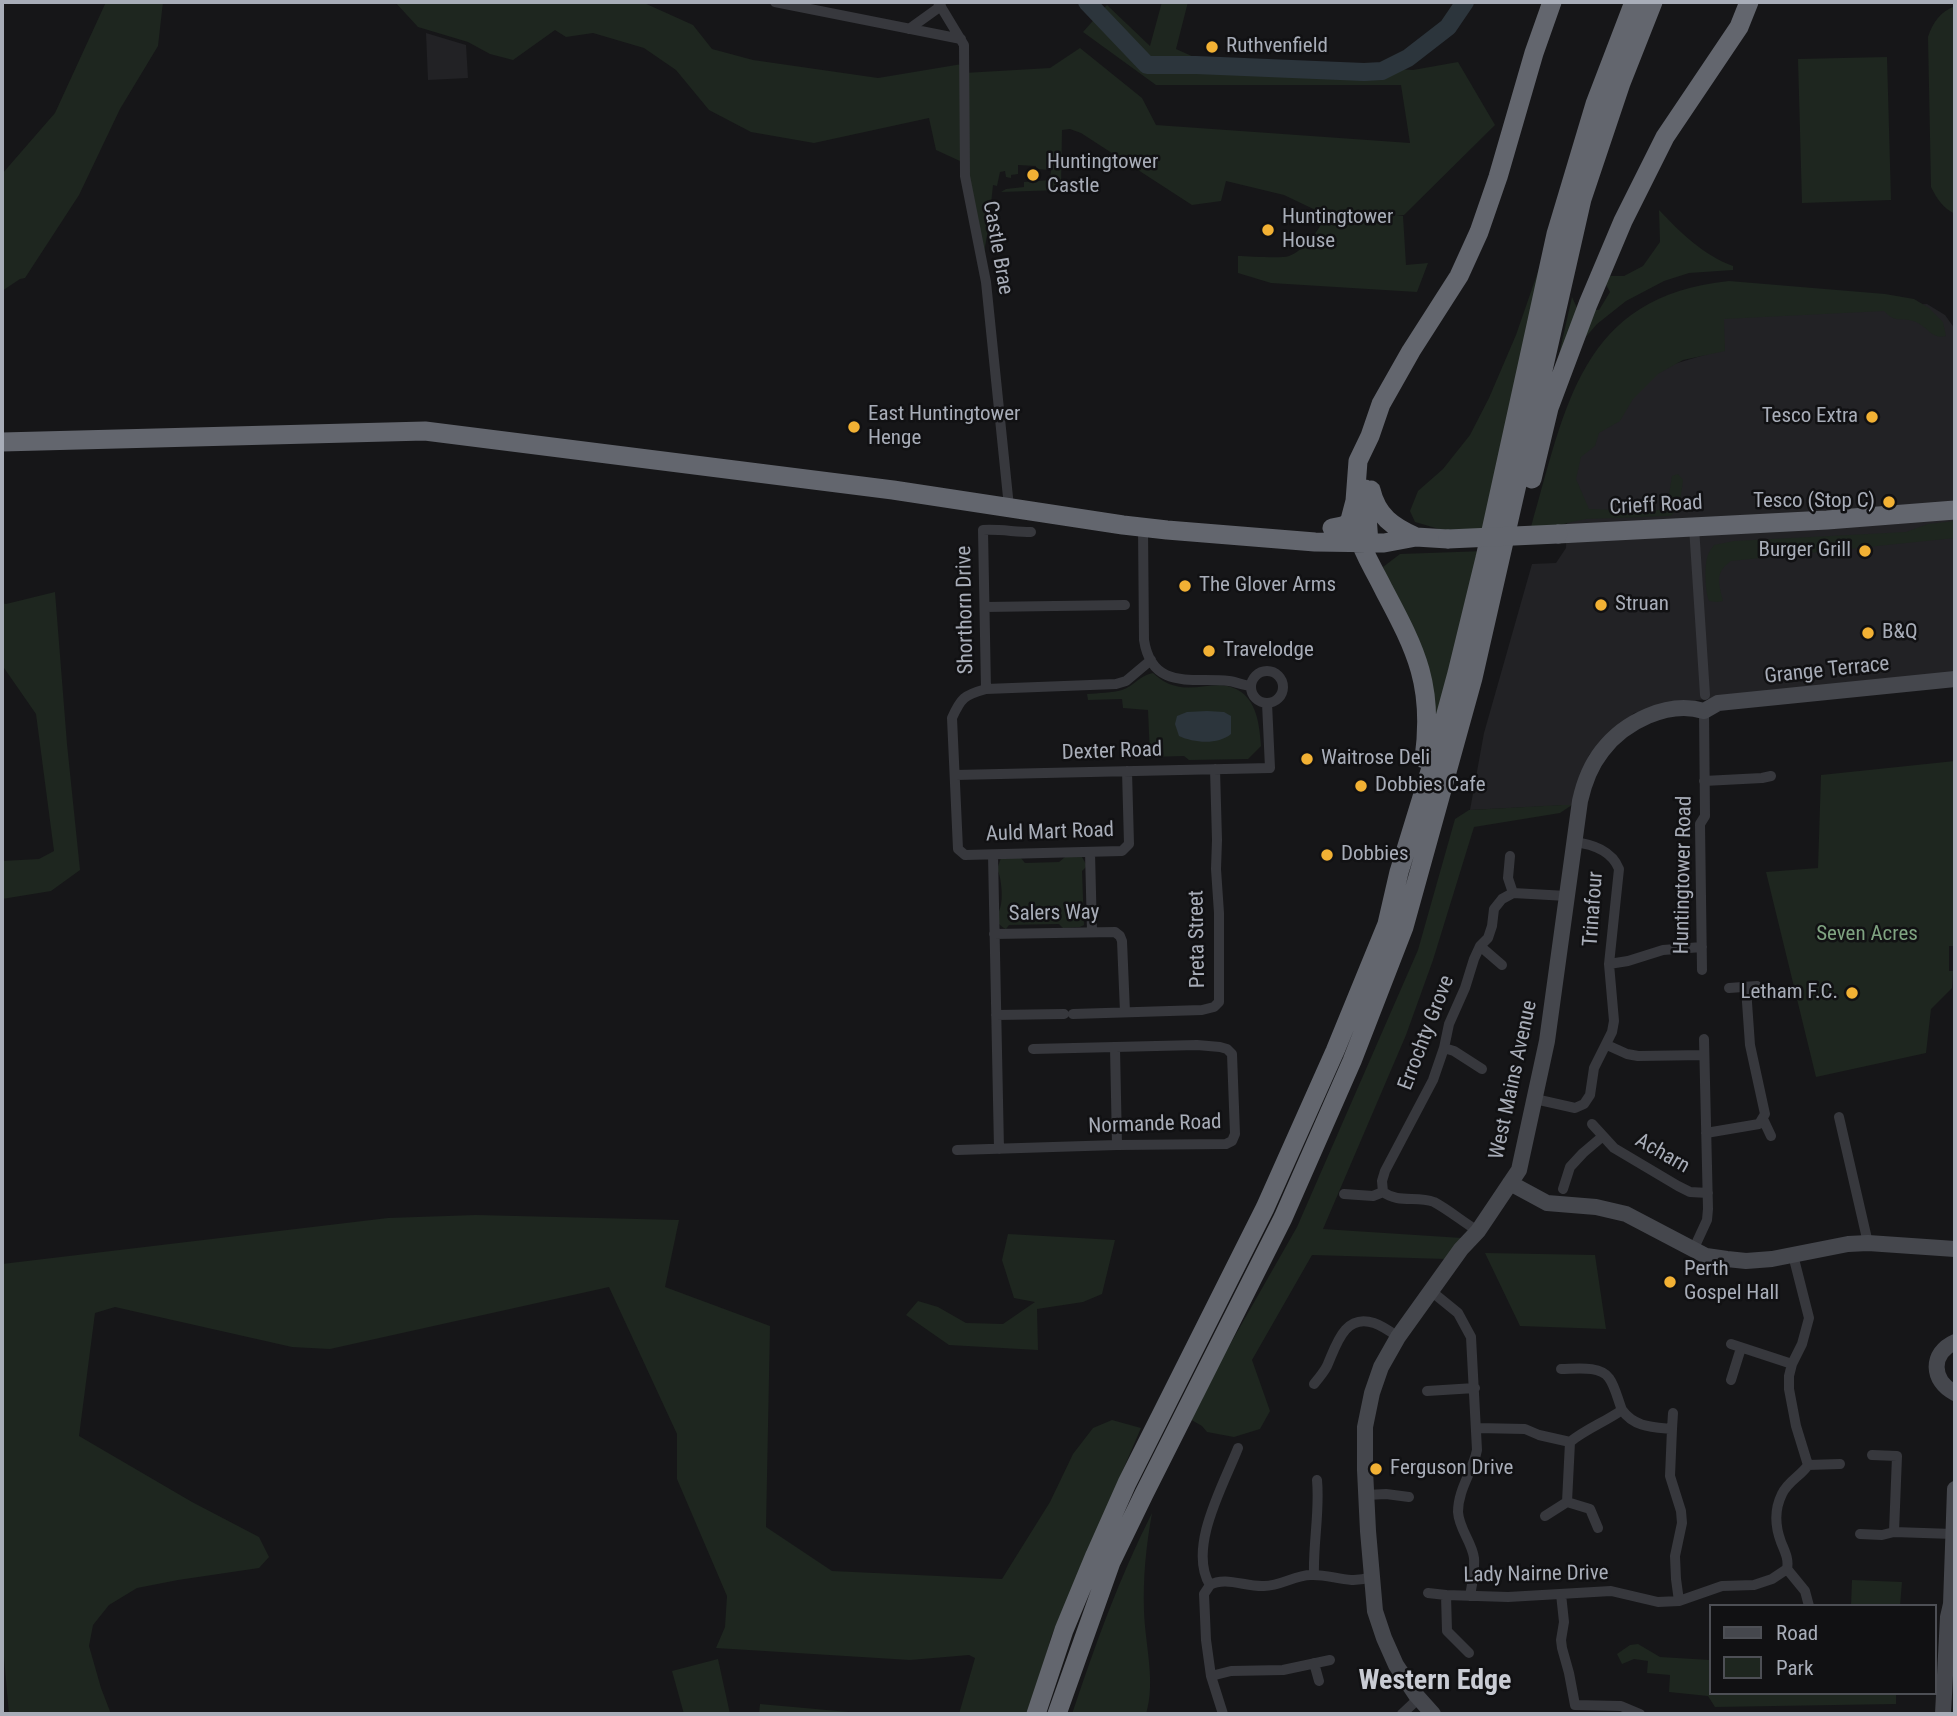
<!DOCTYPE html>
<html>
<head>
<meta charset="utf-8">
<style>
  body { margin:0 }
  #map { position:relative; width:1957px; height:1716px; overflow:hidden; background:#161618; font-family:"Roboto Condensed",sans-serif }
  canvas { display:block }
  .frame { position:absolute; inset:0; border:4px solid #a8adb8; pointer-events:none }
  .legend { position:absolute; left:1709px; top:1604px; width:228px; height:91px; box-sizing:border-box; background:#111113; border:2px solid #4d4f55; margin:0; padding:9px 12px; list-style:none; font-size:21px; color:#a8adb8 }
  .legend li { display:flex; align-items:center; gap:14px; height:35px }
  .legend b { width:35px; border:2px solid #4d4f55 }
</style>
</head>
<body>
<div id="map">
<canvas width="1957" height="1716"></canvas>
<div class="frame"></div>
<ul class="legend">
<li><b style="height:9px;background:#45474d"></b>Road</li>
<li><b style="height:19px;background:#1e261f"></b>Park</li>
</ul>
</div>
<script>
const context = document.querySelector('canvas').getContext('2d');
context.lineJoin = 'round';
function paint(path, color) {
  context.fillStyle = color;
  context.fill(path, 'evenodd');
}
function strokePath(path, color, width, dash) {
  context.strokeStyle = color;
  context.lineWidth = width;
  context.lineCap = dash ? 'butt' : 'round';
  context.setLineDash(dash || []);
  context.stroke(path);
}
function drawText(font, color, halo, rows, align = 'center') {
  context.font = font + ' "Roboto Condensed",sans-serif';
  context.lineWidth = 5;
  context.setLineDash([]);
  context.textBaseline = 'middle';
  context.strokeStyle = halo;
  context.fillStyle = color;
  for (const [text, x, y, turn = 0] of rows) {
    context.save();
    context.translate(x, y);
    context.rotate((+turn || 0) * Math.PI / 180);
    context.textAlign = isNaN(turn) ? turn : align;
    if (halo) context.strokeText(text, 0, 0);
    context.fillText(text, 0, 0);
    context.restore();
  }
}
const built = new Path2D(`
  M 426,33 L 466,45 L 468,78 L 428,80 Z
  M 1927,304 L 1945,315 L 1955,329 L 1955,674 L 1689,701 L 1634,713 L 1589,755 L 1572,805 L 1470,810 L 1484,733 L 1532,564 L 1556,563 L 1566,548 L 1568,486 L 1571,464 L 1654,370 L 1721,350 L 1719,316 Z`);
const green = new Path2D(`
  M 106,2 L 163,2 L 158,46 L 120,109 L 79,195 L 25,278 L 20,279 L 2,291 L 2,174 L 55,113 Z
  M 395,2 L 642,2 L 693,25 L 712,49 L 753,60 L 878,78 L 962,64 L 960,161 L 936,150 L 929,118 L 814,143 L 751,132 L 709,110 L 676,70 L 644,48 L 593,33 L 566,37 L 555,30 L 513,60 L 490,54 L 468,42 L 418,27 Z
  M 1162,2 L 1188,2 L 1176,49 L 1194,57 L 1413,70 L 1458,62 L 1495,125 L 1404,215 L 1396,216 L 1403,216 L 1406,265 L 1428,263 L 1417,292 L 1271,283 L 1238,273 L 1238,256 C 1249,256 1280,259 1289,256 C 1305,250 1319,230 1326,215 L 1284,195 L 1226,181 L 1221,201 L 1192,205 L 1081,133 L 1070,129 L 1062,130 L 1061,190 L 1001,192 L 1006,189 L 1024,187 L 1024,182 L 1050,180 L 1051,170 L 1036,169 L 1036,166 L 1018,165 L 1018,174 L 1011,175 L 1011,178 L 1006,177 L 1005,171 L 1000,172 L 997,186 L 993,185 L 989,223 L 984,253 L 967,173 L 964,73 L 1050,68 L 1080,48 L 1142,98 L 1156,125 L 1410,143 L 1401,85 L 1156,85 L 1083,32 L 1107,5 L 1150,46 Z
  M 1955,6 L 1955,214 C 1943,208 1937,199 1931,187 L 1928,37 C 1933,22 1940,12 1955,6 Z
  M 1887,57 L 1891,200 L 1802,203 L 1798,59 Z
  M 1561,205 L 1487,529 L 1446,531 L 1415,522 L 1410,511 L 1418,491 L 1443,469 L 1470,435 L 1489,398 L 1516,335 Z
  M 1659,210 C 1681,233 1703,255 1733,266 L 1733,270 L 1689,273 L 1664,281 L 1626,301 L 1597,324 L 1578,346 L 1535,461 L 1572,297 L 1577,308 L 1599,310 L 1610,292 L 1601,276 L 1624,276 L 1643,266 L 1660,242 Z
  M 1729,281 L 1885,294 L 1914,299 L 1929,308 L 1943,322 L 1946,336 C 1932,340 1928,327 1916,322 C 1902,316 1897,325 1884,311 L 1724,319 L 1725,351 L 1683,360 L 1658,374 L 1633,399 L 1620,421 L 1599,433 L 1595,446 L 1581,457 L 1576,479 L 1589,509 L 1654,511 L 1664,508 L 1668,500 L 1672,476 L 1678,474 L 1683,480 C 1681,494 1681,506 1671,516 L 1586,519 L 1567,523 L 1553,528 L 1531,527 C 1566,407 1580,296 1729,281 Z
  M 1955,521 L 1955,538 L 1731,561 C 1714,573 1719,583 1723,601 L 1717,602 L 1709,601 C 1705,591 1704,565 1708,555 C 1709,551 1712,548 1714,545 L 1734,541 L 1906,532 L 1928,524 Z
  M 1485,551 L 1432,732 L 1383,567 L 1400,554 Z
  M 55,592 L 67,744 L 80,870 L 51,891 L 2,899 L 2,861 L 39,859 L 54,851 L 36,714 L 2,665 L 2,603 L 6,604 Z
  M 1153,673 C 1160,679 1166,684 1176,686 C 1190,690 1206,685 1220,685 C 1255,688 1259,718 1261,746 L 1248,759 L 1189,760 L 1184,756 L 1150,757 L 1148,710 L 1123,708 L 1122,699 L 1088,700 L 1087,694 C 1098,693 1112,693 1122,690 C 1134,686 1140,675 1153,673 Z
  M 1955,761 L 1955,946 L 1949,946 L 1949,971 L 1953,971 L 1952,988 L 1931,1009 L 1926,1053 L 1816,1077 L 1766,872 L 1818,868 L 1821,775 Z
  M 1562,805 L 1572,805 L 1560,813 L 1474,827 L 1433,960 L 1406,1035 L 1323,1229 L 1462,1238 L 1446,1259 L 1312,1255 L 1252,1360 L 1270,1411 L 1260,1429 L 1234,1437 L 1207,1432 L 1202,1426 L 1188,1418 L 1297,1227 L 1418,950 L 1455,819 L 1469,810 Z
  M 1065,857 L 1082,857 L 1087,866 L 1082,871 L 1084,925 L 1080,927 L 1063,928 L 1059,924 L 1009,925 L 1006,929 C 992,922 999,915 1001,904 C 1003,896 1001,875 997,869 L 1001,858 L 1021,858 L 1025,863 L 1059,862 Z
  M 476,1215 L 679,1220 L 665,1287 L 770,1326 L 766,1527 L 832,1571 L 1002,1579 L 1050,1502 L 1073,1454 L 1093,1428 L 1112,1420 L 1141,1428 L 1051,1637 L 1030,1714 L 959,1714 L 975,1658 L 969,1655 L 910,1660 L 716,1648 L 725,1627 L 727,1596 L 677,1479 L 677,1434 L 609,1287 L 330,1349 L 292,1347 L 115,1307 L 95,1313 L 79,1436 L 192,1502 L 259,1537 L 269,1557 L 259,1568 L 178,1580 L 137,1588 L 109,1605 L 93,1625 L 89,1646 L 101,1688 L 111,1714 L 9,1714 L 2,1635 L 2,1264 L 388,1218 Z
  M 1008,1234 L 1115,1240 L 1102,1294 L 1083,1302 L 1037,1309 L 1038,1350 L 949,1345 L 906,1315 L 918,1301 L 938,1307 L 966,1323 L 1003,1324 L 1035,1302 L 1014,1298 L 1002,1260 Z
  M 1485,1253 L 1595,1255 L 1606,1329 L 1520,1326 Z
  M 1152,1513 C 1146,1547 1143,1576 1144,1611 C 1145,1645 1156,1681 1146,1714 L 1072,1714 C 1095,1645 1119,1578 1152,1513 Z
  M 1852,1580 L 1902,1582 L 1900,1606 L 1851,1606 Z
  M 1638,1644 L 1660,1657 L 1710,1660 L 1710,1693 L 1896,1693 L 1896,1704 L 1715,1707 L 1708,1696 L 1669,1692 L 1670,1675 L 1647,1673 L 1648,1661 L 1634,1659 L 1622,1664 L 1617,1654 L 1630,1645 Z
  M 718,1659 L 730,1714 L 684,1714 L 672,1671 Z
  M 760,1704 L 871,1714 L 759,1714 Z`);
const water = new Path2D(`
  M 1207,711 L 1224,712 L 1231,716 L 1231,734 C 1218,745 1194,743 1179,736 L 1175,724 L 1177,716 L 1187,712 Z`);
const river = new Path2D(`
  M 1087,2 L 1147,65 L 1196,65 L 1364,72 L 1382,71 L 1408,58 L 1448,27 L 1465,2`);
const street = new Path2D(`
  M 775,2 L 961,39
  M 938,2 L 964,45 L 965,176 L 986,282 L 1009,507
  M 909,29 L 941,6
  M 1143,527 L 1144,640 C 1152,691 1193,677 1229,681 C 1236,682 1243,685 1251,686
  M 1694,527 L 1705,695
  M 985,607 L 1125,605
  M1251 687a16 16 0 1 1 32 0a16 16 0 1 1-32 0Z
  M 986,689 L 983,530 C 1000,529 1015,532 1031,532
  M 1127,771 L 1129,844 L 1122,851 L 965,855 L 958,849 L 952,718 C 961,698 964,695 986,689 L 1116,684 L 1126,681 L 1151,660
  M 955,775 L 1270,768 L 1267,703
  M 1704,781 L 1762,778 L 1771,776
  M 1090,852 L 1092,932
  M 993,855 L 999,1149
  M 1510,856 L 1508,878 L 1513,893
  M 994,934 L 1115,932 L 1120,936 L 1122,941 L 1125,1012
  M 1480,946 L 1502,965
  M 1609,964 L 1628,961 L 1663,950 L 1702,947
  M 1702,970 L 1700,824 L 1705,816 L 1704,711
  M 1729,988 L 1757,986
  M 1073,1014 L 1202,1010 L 1214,1007 L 1219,1002 L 1219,913 L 1216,869 L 1217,840 L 1215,769
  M 996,1015 L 1064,1014
  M 1607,1045 L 1627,1054 L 1638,1056 L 1704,1055
  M 1115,1048 L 1117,1145
  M 1444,1048 L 1454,1051 L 1482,1069
  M 1535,1099 L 1575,1108 L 1584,1104 L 1590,1095 L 1594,1068 L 1612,1032 L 1614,1021 L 1609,964 L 1619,869 C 1612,851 1592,844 1574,842
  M 1839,1117 L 1868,1243
  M 1763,1119 L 1771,1136
  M 1592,1124 L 1603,1136
  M 1706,1133 L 1759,1124 L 1765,1114 L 1750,1045 L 1746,988
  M 957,1150 L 1117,1145 L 1226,1144 L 1232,1141 L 1235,1134 L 1232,1054 L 1227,1049 L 1220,1047 L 1197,1045 L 1033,1049
  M 1563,1189 L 1570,1167 L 1583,1153 L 1603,1136 L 1614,1148 L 1678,1186 L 1690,1192 L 1708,1193
  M 1344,1194 L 1373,1196 L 1383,1192
  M 1478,1231 C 1463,1222 1449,1210 1434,1202 C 1417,1195 1399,1204 1383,1192 L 1382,1181 L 1385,1171 L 1433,1080 L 1444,1048 L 1449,1024 L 1465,988 L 1474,959 L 1480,946 L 1488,938 L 1492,926 L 1494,909 L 1502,899 L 1513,893 L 1567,896
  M 1692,1248 L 1695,1246 L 1707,1220 L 1708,1209 L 1704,1039
  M 1793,1255 L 1809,1318 L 1802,1344 L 1792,1364 L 1789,1376 L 1789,1389 L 1796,1426 L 1808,1465 C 1801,1476 1788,1481 1782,1494 C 1774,1510 1775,1526 1781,1542 C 1785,1552 1789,1559 1787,1569 L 1805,1591 L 1809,1606
  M 1431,1291 L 1458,1313 L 1471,1337 L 1477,1450 C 1473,1471 1458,1489 1458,1512 C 1459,1529 1472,1542 1474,1558 C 1475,1570 1472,1585 1470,1596
  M 1731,1344 L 1792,1364
  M 1561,1369 C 1575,1369 1600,1365 1609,1378 C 1615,1386 1618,1400 1622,1410
  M 1731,1380 L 1741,1348
  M 1314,1384 C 1319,1378 1324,1372 1327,1366 C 1336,1346 1344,1313 1374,1323 C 1383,1326 1391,1332 1398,1337
  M 1427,1391 L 1475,1388
  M 1477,1428 L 1525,1429 L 1539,1435 L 1570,1442 C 1586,1429 1605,1422 1622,1410 C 1634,1427 1652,1427 1672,1429 L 1670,1476 L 1681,1511 L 1682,1523 L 1675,1556 L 1676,1579 L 1679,1601
  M 1672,1429 L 1673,1413
  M 1872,1455 L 1897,1456 L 1894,1532
  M 1808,1465 L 1840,1464
  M 1366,1495 L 1386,1494 L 1409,1497
  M 1567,1502 L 1570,1442
  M 1545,1516 L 1567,1502 L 1590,1509 L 1598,1528
  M 1860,1534 L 1882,1535 L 1894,1532 L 1953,1534
  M 1314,1574 C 1313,1543 1320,1511 1317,1480
  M 1210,1585 C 1225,1576 1246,1587 1264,1586 C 1281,1586 1295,1575 1311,1575 C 1332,1574 1348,1585 1371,1577
  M 1428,1593 L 1446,1595
  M 1561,1594 L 1564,1622 L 1561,1640 L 1562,1648 L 1569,1673 L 1575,1705 L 1621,1706 L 1640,1714
  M 1469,1653 L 1447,1631 L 1446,1595 L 1508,1597 L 1611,1591 L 1658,1602 L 1679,1601 L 1722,1586 L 1754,1585 L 1772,1579 L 1787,1569
  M 1314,1663 L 1319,1681
  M 1211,1676 L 1231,1671 L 1283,1670 L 1330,1660
  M 1223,1714 L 1211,1676 L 1206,1640 L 1204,1594 L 1210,1585 C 1187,1548 1224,1484 1238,1448
  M 1402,1714 L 1419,1698`);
const secondary = new Path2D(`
  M 1510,1183 L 1547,1203 L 1596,1207 L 1626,1214 L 1706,1256 L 1727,1259 L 1746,1261 L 1772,1259 L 1848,1244 L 1868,1243 L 1955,1249
  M 1955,1342 C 1930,1353 1931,1381 1955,1393
  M 1433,1714 L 1416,1695 L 1396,1665 L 1384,1638 L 1375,1611 L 1368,1531 L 1365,1470 L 1365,1427 L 1372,1393 L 1381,1367 L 1398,1337 L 1461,1249 L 1478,1231 L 1519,1170 L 1547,1041 L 1580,801 C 1584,783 1591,765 1602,751 C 1624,722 1668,700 1704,711 L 1718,703 L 1955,679
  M 1943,1714 L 1948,1617 L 1951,1604 L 1955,1489`);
const highway = new Path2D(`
  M 2,442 L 425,431 L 893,490 L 1123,525 L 1167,530 L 1315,542 L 1384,543 L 1416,537 L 1448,539
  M 1532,479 L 1549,408 L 1588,304 L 1623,221 L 1665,137 L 1739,27 L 1749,2
  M 1365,489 L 1369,543
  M 1371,490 C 1377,516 1393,527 1416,537
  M 1332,528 L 1342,526 L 1347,524 L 1350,520 L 1355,501 L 1358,461 L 1370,436 L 1381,404 L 1411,351 L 1459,276 L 1479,232 L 1498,177 L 1534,53 L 1552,2
  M 1357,532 C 1363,554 1374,569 1384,590 C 1417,652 1434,686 1424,759
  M 1558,534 L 1827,520 L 1955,510
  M 1036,1714 L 1064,1630 L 1095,1555 L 1127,1483 L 1265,1208 L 1335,1051 L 1387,924 L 1399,872 L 1434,758 L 1457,673 L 1485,558 L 1556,234 L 1595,104 L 1634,2
  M 1057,1714 L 1111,1562 L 1144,1494 L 1283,1218 L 1352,1061 L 1404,927 L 1473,678 L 1582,199 L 1621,83 L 1653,2`);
const highwayBridge = new Path2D(`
  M 1448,539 L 1558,534`);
const markers = [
  [1212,47,7,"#f2b134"],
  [1033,175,7,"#f2b134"],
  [1268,230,7,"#f2b134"],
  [1872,417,7,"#f2b134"],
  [854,427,7,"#f2b134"],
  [1889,502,7,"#f2b134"],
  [1865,551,7,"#f2b134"],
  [1185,586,7,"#f2b134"],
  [1601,605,7,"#f2b134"],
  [1868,633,7,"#f2b134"],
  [1209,651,7,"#f2b134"],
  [1307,759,7,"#f2b134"],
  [1361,786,7,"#f2b134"],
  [1327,855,7,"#f2b134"],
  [1852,993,7,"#f2b134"],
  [1670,1282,7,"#f2b134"],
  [1376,1469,7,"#f2b134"]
];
const poiNames = [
  ["Ruthvenfield",1226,47],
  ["Huntingtower",1047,163],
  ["Castle",1047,187],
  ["Huntingtower",1282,218],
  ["House",1282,242],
  ["East Huntingtower",868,415],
  ["Henge",868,439],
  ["Tesco Extra",1858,417,"right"],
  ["Tesco (Stop C)",1875,502,"right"],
  ["Burger Grill",1851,551,"right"],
  ["The Glover Arms",1199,586],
  ["Struan",1615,605],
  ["B&Q",1882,633],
  ["Travelodge",1223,651],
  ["Waitrose Deli",1321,759],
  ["Dobbies Cafe",1375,786],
  ["Dobbies",1341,855],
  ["Letham F.C.",1838,993,"right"],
  ["Perth",1684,1270],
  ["Gospel Hall",1684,1294],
  ["Ferguson Drive",1390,1469]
];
const streetNames = [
  ["Castle Brae",997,248,80],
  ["Crieff Road",1656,506,-3],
  ["Shorthorn Drive",966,610,-91],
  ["Grange Terrace",1827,671,-6],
  ["Dexter Road",1112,752,-2],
  ["Auld Mart Road",1050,833,-2],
  ["Huntingtower Road",1684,875,-89],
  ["Trinafour",1594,909,-86],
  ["Salers Way",1054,914,-1],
  ["Preta Street",1198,939,-91],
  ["Errochty Grove",1427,1033,-69],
  ["West Mains Avenue",1514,1080,-78],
  ["Normande Road",1155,1125,-2],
  ["Acharn",1662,1154,30],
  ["Lady Nairne Drive",1536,1575,-1]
];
const parkNames = [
  ["Seven Acres",1867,935]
];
const districtNames = [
  ["Western Edge",1435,1682]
];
paint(built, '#222225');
paint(green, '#1e261f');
paint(water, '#2c353c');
strokePath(river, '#2c353c', 18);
strokePath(street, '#37383d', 10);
strokePath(secondary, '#45474d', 16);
strokePath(highway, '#63666e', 19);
strokePath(highwayBridge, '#63666e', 19);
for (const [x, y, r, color] of markers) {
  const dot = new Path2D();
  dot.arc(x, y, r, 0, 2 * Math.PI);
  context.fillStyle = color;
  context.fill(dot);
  strokePath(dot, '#111113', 2.5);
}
drawText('21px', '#a8adb8', '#111113', poiNames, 'left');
drawText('21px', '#a8adb8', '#111113', streetNames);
drawText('21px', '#7fa381', '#111113', parkNames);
drawText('bold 28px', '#c9ccd4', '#111113', districtNames);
</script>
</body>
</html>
